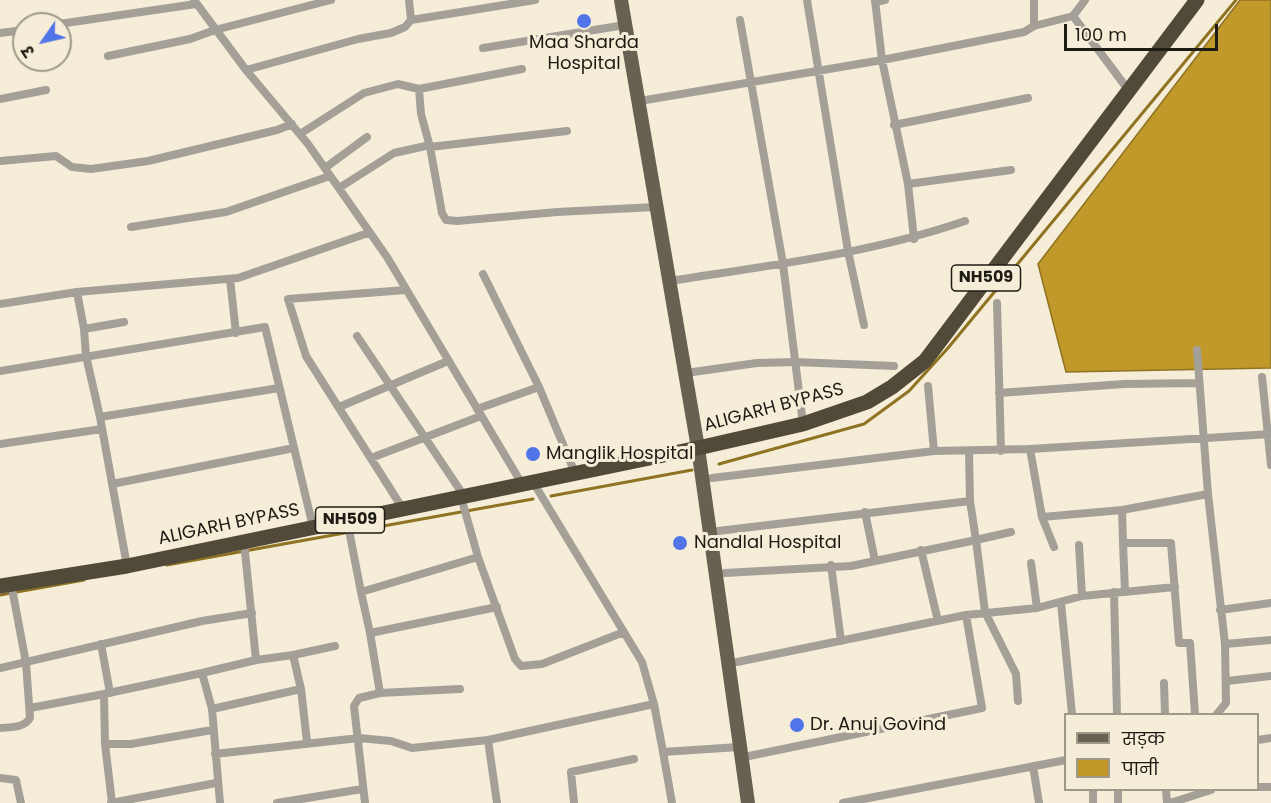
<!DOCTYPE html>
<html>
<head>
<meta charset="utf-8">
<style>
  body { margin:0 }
  #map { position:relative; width:1271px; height:803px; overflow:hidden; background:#f5edd8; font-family:Poppins,"Noto Sans Devanagari",sans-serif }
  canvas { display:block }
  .legend { position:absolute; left:1064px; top:713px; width:195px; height:78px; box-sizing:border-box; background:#f5edd8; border:2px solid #9f998a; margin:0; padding:8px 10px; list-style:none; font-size:18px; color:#1e1b14 }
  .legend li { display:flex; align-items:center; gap:12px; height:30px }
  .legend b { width:30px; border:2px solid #9f998a }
  .north { position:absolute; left:12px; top:12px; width:60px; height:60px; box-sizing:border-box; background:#f5edd8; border:2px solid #9f998a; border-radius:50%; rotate:236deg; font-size:16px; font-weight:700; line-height:24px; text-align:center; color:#1e1b14 }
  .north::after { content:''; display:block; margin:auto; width:21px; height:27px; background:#5174e8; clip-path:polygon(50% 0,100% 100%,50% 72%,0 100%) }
  .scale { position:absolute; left:1064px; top:24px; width:154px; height:27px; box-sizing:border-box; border:3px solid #1e1b14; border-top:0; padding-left:8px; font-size:18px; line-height:21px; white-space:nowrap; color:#1e1b14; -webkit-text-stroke:4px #f5edd8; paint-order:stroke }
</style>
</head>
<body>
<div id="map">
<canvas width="1271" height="803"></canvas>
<ul class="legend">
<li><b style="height:8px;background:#676151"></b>सड़क</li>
<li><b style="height:16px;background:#c0992a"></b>पानी</li>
</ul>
<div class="north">उ</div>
<div class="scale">100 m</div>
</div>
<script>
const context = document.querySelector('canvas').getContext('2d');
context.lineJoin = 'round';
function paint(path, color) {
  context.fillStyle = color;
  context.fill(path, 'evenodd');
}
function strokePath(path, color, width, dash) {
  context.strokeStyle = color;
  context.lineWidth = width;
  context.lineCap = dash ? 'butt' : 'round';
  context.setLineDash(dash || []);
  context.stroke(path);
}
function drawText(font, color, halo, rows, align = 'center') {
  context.font = font + ' Poppins,sans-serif';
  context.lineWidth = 6;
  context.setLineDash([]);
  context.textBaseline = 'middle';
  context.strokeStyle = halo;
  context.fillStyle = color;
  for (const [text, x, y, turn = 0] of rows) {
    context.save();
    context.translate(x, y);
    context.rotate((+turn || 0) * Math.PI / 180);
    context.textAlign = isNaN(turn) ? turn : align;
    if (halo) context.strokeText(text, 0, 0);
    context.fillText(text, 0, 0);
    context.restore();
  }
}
const water = new Path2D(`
  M 1240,0 L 1271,0 L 1271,368 L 1066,372 L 1038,264 Z`);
const stream = new Path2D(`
  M 719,464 L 864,424 L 909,391 L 948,348 L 1236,0
  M 551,496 L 692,470
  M 167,565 L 533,499
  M 0,595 L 84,580`);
const street = new Path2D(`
  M 194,0 L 246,70 L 308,144 L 387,257 L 522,484
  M 409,0 L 411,20
  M 807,0 L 848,251 L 864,325
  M 875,0 L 882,60 L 908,184 L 914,239
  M 1085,0 L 1073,16 L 1129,91
  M 875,2 L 885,0
  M 740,20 L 783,264 L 803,424
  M 59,24 L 196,4
  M 1034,26 L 1073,16
  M 0,33 L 24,30
  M 483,48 L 625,25
  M 108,56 L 190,39 L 215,30 L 331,0
  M 246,70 L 358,39 L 391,33 L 405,27 L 411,20 L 535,0
  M 419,89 L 522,69
  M 0,99 L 46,90
  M 640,101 L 882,60 L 1024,32 L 1034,26 L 1034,0
  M 894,125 L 1028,98
  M 567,131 L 430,147 L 442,213 L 446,220 L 457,221 L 557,212 L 655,207
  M 300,134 L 364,93 L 398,84 L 419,89 L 421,114 L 430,147
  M 0,161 L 56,156 L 72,167 L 91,169 L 148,161 L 277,130 L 292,124
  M 325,168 L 367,137
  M 908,184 L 1011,170
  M 339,188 L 394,153 L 430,145
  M 131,227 L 226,212 L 330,176
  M 483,274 L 539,387 L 575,473
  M 230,279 L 236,333
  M 676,280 C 773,265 872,253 965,221
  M 77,292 L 238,278 L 368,233
  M 997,303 L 1001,451
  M 0,304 L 77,292 L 84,329 L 86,356 L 100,417 L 127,566
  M 84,329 L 124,322
  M 357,336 L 464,496
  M 1197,350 L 1208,494 L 1225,644 L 1226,703 L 1217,714
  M 0,371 L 265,327 L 313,527
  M 693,372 L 757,363 L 795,362 L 894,366
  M 1262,377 L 1271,465
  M 928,386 L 934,451
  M 999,393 L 1124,384 L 1199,383
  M 339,407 L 448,361
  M 477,409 L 539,387
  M 100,417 L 279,388
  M 0,444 L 102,429
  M 1030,449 L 1042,517 L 1122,510 L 1208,494
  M 371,458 L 481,416
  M 712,478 L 934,451 L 1030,449 L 1271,434
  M 533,482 L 642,662 L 654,704 L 663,752 L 739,747
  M 112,484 L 294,448
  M 461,497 L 478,557 L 515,659 L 521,666 L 542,664 L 624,632
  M 403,509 L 306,356 L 288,299 L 406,290
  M 1122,510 L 1123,543
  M 865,512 L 875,561 L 976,540 L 970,501 L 969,451
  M 1042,517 L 1054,547
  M 347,520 L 361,592 L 478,557
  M 718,531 L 970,501
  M 1011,532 L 976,540 L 985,612 L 1016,674 L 1018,701
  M 1079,545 L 1082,596
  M 921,550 L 938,621
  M 1031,563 L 1037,608
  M 831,565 L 841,641
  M 725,573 L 851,566 L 875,561
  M 361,592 L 370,633 L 497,607
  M 1114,592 L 1117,714
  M 1125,592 L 1123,543 L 1171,543 L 1179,643 L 1190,643 L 1195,714
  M 1061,603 L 1072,714
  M 1220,610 L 1271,603
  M 370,633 L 380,693 L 460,689
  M 101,644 L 110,693
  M 1225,644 L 1271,640
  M 293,655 L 335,646
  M 256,660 L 293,655 L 301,689 L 307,742
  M 737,662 L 966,615 L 1037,608 L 1082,596 L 1175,587
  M 0,668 L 202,621 L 252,613
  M 202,673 L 256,660 L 244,542
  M 1227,681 L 1271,676
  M 1164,683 L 1165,714
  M 104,694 L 202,673 L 212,709 L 220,803
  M 30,708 L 104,694 L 105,744 L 112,803
  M 212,709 L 301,689
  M 0,728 C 11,727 24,728 30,718 L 26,663 L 11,583
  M 1258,740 L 1271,738
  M 105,744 L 131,744 L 212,730
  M 663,752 L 672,803
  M 215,754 L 359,738 L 391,741 L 412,748 L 488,740
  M 749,756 L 982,708 L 966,615
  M 1033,766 L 1039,803
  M 0,778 L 16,780 L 21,803
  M 1258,787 L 1271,787
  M 1118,790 L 1118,803
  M 1166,790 L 1167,803
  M 111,803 L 216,783
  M 277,803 L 362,789
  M 365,803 L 354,706 L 359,698 L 380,693
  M 497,803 L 488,740 L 654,704
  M 574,803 L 571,772 L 634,759
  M 843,803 L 1066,760
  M 1093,803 L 1093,790
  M 1170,803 L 1211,790`);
const primary = new Path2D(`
  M 621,0 L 698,448 L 748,803`);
const highway = new Path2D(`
  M 0,586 L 127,566 L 698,448 L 803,424 L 867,402 L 892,387 L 925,361 L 1197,0`);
const markers = [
  [584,21,8,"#5174e8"],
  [533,454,8,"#5174e8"],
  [680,543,8,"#5174e8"],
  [797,725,8,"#5174e8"]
];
const shields = [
  [986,278,69],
  [350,520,69]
];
const shieldNames = [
  ["NH509",986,278],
  ["NH509",350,520]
];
const poiNames = [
  ["Maa Sharda",584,43,"center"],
  ["Hospital",584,64,"center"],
  ["Manglik Hospital",546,454],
  ["Nandlal Hospital",694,543],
  ["Dr. Anuj Govind",810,725]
];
const streetNames = [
  ["ALIGARH BYPASS",774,408,-15],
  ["ALIGARH BYPASS",229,525,-12]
];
paint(water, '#c0992a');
strokePath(water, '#8f7323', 1.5);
strokePath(stream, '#8f7323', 3);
strokePath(street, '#a4a097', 8);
strokePath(primary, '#676151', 14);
strokePath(highway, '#524a39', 15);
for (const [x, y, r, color] of markers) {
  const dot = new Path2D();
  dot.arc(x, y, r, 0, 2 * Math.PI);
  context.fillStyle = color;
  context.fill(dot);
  strokePath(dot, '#f5edd8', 2);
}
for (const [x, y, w] of shields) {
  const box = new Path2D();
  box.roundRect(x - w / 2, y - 13, w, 26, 4.5);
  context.fillStyle = '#f5edd8';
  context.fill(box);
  strokePath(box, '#1e1b14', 1.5);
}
drawText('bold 16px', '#1e1b14', null, shieldNames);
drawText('18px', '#1e1b14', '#f5edd8', poiNames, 'left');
drawText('18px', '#1e1b14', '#f5edd8', streetNames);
</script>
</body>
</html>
